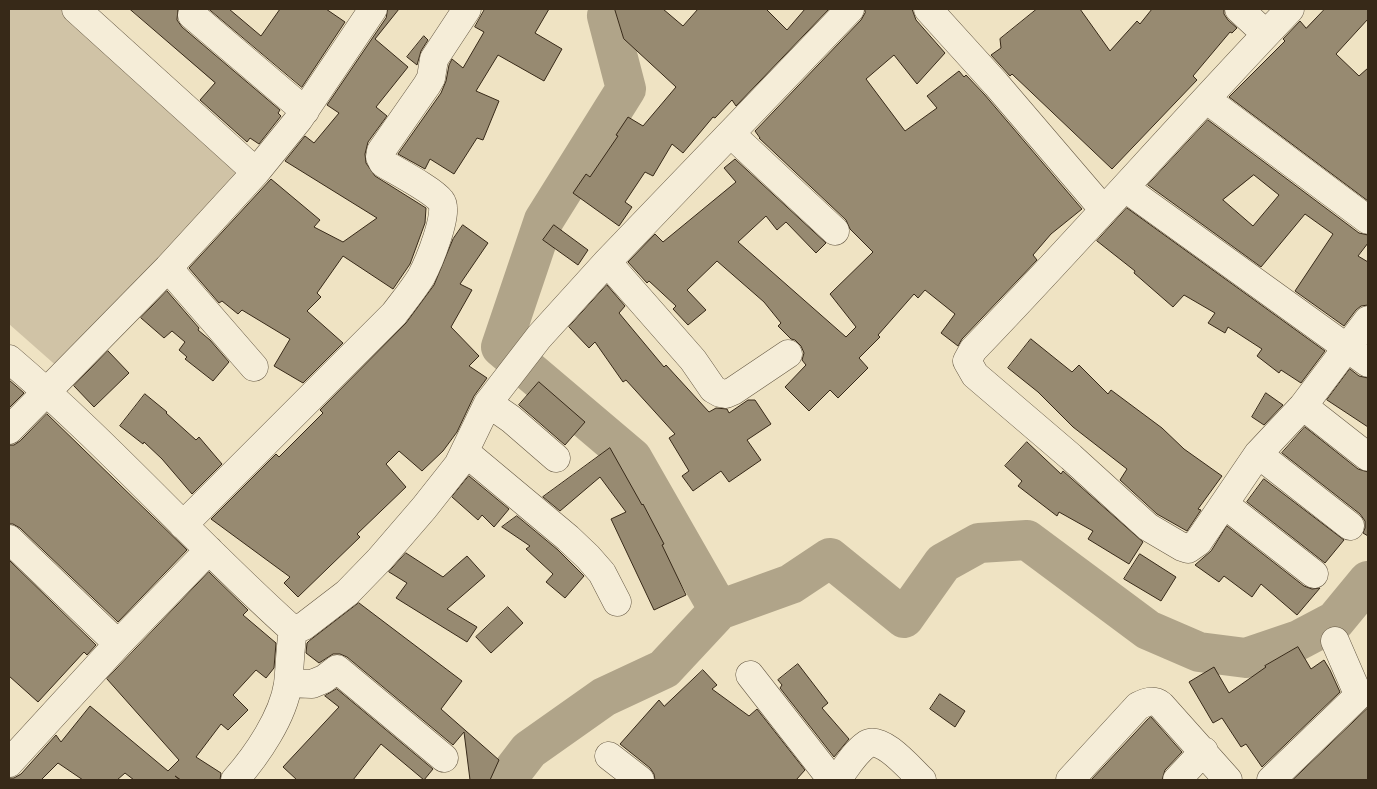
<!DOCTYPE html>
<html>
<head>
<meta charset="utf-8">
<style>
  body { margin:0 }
  #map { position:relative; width:1377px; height:789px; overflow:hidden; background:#efe3c3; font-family:Cardo,serif }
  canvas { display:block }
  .frame { position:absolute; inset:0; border:10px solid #372918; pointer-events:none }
</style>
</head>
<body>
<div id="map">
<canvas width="1377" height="789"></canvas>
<div class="frame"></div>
</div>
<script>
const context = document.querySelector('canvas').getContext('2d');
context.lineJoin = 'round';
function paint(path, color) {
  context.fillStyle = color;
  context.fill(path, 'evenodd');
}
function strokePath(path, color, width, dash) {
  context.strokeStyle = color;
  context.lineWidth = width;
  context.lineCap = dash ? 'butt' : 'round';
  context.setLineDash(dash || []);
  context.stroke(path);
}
const green = new Path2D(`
  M 9,9 L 67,9 L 245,164 L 60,369 L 9,324 Z`);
const river = new Path2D(`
  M 613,9 L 607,16 L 626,89 L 544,220 L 501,347 L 632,458 L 719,610
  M 506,780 L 529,750 L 604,697 L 664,669 L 719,610 L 791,584 L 830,558 L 904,618 L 943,563 L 979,543 L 1027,540 L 1148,630 L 1199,652 L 1246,658 L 1299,640 L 1335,621 L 1368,581`);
const building = new Path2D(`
  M 130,9 L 178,9 L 177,20 L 182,27 L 280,110 L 278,113 L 281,116 L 259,144 L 250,138 L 247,142 L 200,100 L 215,83 Z
  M 209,9 L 229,9 L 261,36 L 280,9 L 326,9 L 345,22 L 302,87 Z
  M 388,9 L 399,9 L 375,39 L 408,67 L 376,107 L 387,116 L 368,142 L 365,154 L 366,163 L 375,176 L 426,208 L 425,223 L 410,264 L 393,289 L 343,256 L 317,293 L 321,297 L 307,311 L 343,343 L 303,383 L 274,366 L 290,339 L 242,310 L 238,314 L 222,301 L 219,303 L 189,268 L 271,179 L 320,220 L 314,227 L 343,242 L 377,218 L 285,161 L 305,136 L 314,143 L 339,113 L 327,105 L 386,18 Z
  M 485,9 L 549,9 L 535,33 L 562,49 L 544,81 L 498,55 L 476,91 L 499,101 L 483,140 L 477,138 L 454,174 L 430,159 L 425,169 L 398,154 L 441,93 L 446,81 L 449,65 L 452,59 L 463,68 L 484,32 L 475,27 Z
  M 615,9 L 663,9 L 683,26 L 698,9 L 766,9 L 787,30 L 805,9 L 829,9 L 736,106 L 732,100 L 715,118 L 713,117 L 683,153 L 672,144 L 653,176 L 645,172 L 625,202 L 632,207 L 619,226 L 573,193 L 586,174 L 590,177 L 618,136 L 616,135 L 628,117 L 643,126 L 676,87 L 624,39 Z
  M 865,9 L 912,9 L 916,20 L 945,53 L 917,84 L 894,55 L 866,79 L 905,131 L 937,108 L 927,96 L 959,71 L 964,77 L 966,75 L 984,94 L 1082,209 L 1051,234 L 1033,255 L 1037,260 L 962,339 L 958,346 L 941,333 L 955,314 L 925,290 L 918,298 L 914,294 L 878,335 L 880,337 L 859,358 L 868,368 L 838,398 L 830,390 L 809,411 L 785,387 L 806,365 L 802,360 L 804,353 L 801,346 L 795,340 L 791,339 L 778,326 L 781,323 L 764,302 L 717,261 L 687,290 L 706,310 L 688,325 L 673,309 L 676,306 L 649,281 L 647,283 L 628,262 L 655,234 L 663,242 L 736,182 L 724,168 L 735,159 L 826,243 L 816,253 L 786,222 L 777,230 L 766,216 L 738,242 L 846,337 L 856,327 L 830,294 L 873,252 L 850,229 L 846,220 L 759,138 L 760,138 L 755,131 L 861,20 L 865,13 Z
  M 1037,9 L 1080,9 L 1110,51 L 1137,21 L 1140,24 L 1152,9 L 1224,9 L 1224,14 L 1228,20 L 1237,28 L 1232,33 L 1230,32 L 1193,76 L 1197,80 L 1112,169 L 1012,74 L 1010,76 L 991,55 L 1001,48 L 1000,39 Z
  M 1325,9 L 1368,9 L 1368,19 L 1336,54 L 1359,76 L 1368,68 L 1368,201 L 1229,97 L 1285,41 L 1283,39 L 1300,21 L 1306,28 Z
  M 424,36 L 428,40 L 421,51 L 417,65 L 407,57 Z
  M 1208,120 L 1359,233 L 1368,235 L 1368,243 L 1358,256 L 1368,262 L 1368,305 L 1361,306 L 1356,310 L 1344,326 L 1295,291 L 1333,234 L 1305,214 L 1261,267 L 1148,185 ZM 1254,175 L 1279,195 L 1253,226 L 1223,200 Z
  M 1127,208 L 1325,351 L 1301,383 L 1281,370 L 1279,373 L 1257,356 L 1262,349 L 1228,327 L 1225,333 L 1208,323 L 1215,313 L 1184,295 L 1173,307 L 1134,273 L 1135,271 L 1097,241 Z
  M 463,225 L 488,243 L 460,284 L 472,290 L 451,327 L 479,356 L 469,366 L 487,378 L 474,396 L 457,432 L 443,451 L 422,471 L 399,451 L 386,464 L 406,487 L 357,534 L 360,537 L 298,597 L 284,583 L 290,577 L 211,519 L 276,454 L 279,457 L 323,413 L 320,410 L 406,323 L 434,285 L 453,239 Z
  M 554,225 L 588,250 L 578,265 L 543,240 Z
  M 607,285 L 625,306 L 619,313 L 664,367 L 666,365 L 709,412 L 716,408 L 727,409 L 729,413 L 748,400 L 755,400 L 771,424 L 747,440 L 761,460 L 729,482 L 721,471 L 693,491 L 682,476 L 689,471 L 669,438 L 675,434 L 626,380 L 623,382 L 595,342 L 589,348 L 569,327 Z
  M 167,291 L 199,328 L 198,330 L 210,340 L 229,362 L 213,381 L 185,359 L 187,357 L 179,350 L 185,342 L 172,331 L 164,338 L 141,318 Z
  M 1031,339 L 1072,372 L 1079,365 L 1108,394 L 1111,390 L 1162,428 L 1184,449 L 1222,476 L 1198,509 L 1201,510 L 1187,531 L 1157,514 L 1120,480 L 1127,469 L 1073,427 L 1038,392 L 1008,368 Z
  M 108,351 L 129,373 L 94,407 L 74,386 Z
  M 1350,369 L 1359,376 L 1368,378 L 1368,427 L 1327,400 Z
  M 9,380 L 24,393 L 9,408 Z
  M 539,382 L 585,422 L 565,445 L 519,405 Z
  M 1266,393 L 1283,405 L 1264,425 L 1252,417 Z
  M 145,394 L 167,412 L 166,413 L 196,440 L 199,437 L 222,464 L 192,494 L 162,459 L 144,442 L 143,444 L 120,426 Z
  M 47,414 L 187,550 L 118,622 L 20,528 L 13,524 L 9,524 L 9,445 L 14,445 L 20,441 Z
  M 1305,427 L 1358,469 L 1368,472 L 1368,536 L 1363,533 L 1365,528 L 1365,521 L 1360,514 L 1282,453 Z
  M 1027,442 L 1061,474 L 1063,471 L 1143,542 L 1129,564 L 1088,539 L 1093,531 L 1059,512 L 1057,516 L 1018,486 L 1022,481 L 1005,466 Z
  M 610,448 L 642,505 L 643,504 L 664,544 L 662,545 L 686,595 L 654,610 L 611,519 L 626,512 L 600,477 L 560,511 L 543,497 Z
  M 469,476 L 509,509 L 494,527 L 482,515 L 478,520 L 452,497 Z
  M 1264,479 L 1344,540 L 1325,563 L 1247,502 Z
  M 517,516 L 558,550 L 584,576 L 565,598 L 546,582 L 553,574 L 526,549 L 530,546 L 502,527 Z
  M 1227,526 L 1304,586 L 1312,589 L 1320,588 L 1297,615 L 1261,584 L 1252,597 L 1224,576 L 1219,582 L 1195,565 L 1211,551 Z
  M 406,553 L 443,577 L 467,556 L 485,576 L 447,609 L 477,627 L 467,642 L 396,598 L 407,583 L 389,572 Z
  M 1140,554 L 1176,577 L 1161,601 L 1124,579 Z
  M 9,560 L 96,645 L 87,655 L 84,652 L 38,702 L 9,676 Z
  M 209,572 L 248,610 L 243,615 L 276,643 L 274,668 L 266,678 L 256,670 L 233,695 L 248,710 L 228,730 L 221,724 L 196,757 L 221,773 L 220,780 L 181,780 L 175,776 L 180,780 L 134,780 L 125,773 L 117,780 L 83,780 L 58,763 L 41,780 L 9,780 L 9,778 L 14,778 L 21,774 L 56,735 L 61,742 L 90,706 L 168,771 L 179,760 L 107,679 Z
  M 359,603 L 462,681 L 441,709 L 499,760 L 490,780 L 470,780 L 464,732 L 453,745 L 347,657 L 340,654 L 333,654 L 319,663 L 306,653 L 307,643 L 309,641 Z
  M 508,607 L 523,623 L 491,653 L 476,637 Z
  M 1298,647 L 1311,669 L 1324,660 L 1330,670 L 1340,692 L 1262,767 L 1246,744 L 1241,747 L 1222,718 L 1213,723 L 1189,682 L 1214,667 L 1229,693 L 1266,667 L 1265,666 Z
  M 798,664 L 828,703 L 822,708 L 849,739 L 834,757 L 780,688 L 782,685 L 778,680 Z
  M 703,670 L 717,685 L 712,689 L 749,716 L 757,709 L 805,770 L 796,780 L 655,780 L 654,774 L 650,768 L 620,744 L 659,700 L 664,706 Z
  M 337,689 L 433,769 L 424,780 L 381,744 L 353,780 L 297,780 L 283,767 L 339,707 L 325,696 Z
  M 940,694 L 965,711 L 955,727 L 930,709 Z
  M 1368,708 L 1368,780 L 1293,780 Z
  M 1151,717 L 1182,752 L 1165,770 L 1162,780 L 1091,780 L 1148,719 Z`);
const minor = new Path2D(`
  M 76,9 L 256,172
  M 928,9 L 996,84 L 1103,209
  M 1239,9 L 1266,34
  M 1290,9 C 1183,121 1081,238 973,350 L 967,361 L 975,375 L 1071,457 L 1148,527 L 1182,547 L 1188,549 L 1198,542 L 1258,454 L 1303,406 L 1368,320
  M 192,15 L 305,111
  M 1206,99 L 1368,220
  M 731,134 L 835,231
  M 1125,188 L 1368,363
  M 607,262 L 693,360 L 713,389 L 720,393 L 726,394 L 733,391 L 788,354
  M 168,268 L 254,367
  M 9,359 C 109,444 196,543 293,630
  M 488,403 L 511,419 L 556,458
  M 1303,406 L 1368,457
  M 9,430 L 168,268 L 256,172 L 299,119 L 373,9
  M 465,452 L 568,538 L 588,557 L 602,573 L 617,602
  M 1258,454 L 1350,526
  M 1224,504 L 1314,574
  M 183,525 L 394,314 C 403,302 413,290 421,277 C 428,264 450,212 441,201 C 433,190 396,171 383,163 L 380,157 L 381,151 L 427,85 L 431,78 L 434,59 L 467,9
  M 9,539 L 118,644
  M 750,675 L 832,780
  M 288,683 L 312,684 L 324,679 L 337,669 L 444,758
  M 609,756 L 640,780
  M 9,763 L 118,644 L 209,550
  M 235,780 C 257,755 283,717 288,684 C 290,666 290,648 293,630 L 304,626 L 347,593 L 380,559 L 424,508 L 458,465 L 488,403 L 539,337 L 607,262 L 850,9
  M 837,780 C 846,768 854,753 867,744 C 882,735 911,770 922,780
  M 1070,780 L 1138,706 C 1146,702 1153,699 1161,705 L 1228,780
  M 1177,780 L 1204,751
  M 1271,780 L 1357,697 L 1358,694 L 1335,641`);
paint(green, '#d0c3a6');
strokePath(river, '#b0a489', 40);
paint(building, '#978a71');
strokePath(building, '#372918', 1);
strokePath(minor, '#655843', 29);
strokePath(minor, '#f5edd8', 28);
</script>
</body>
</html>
